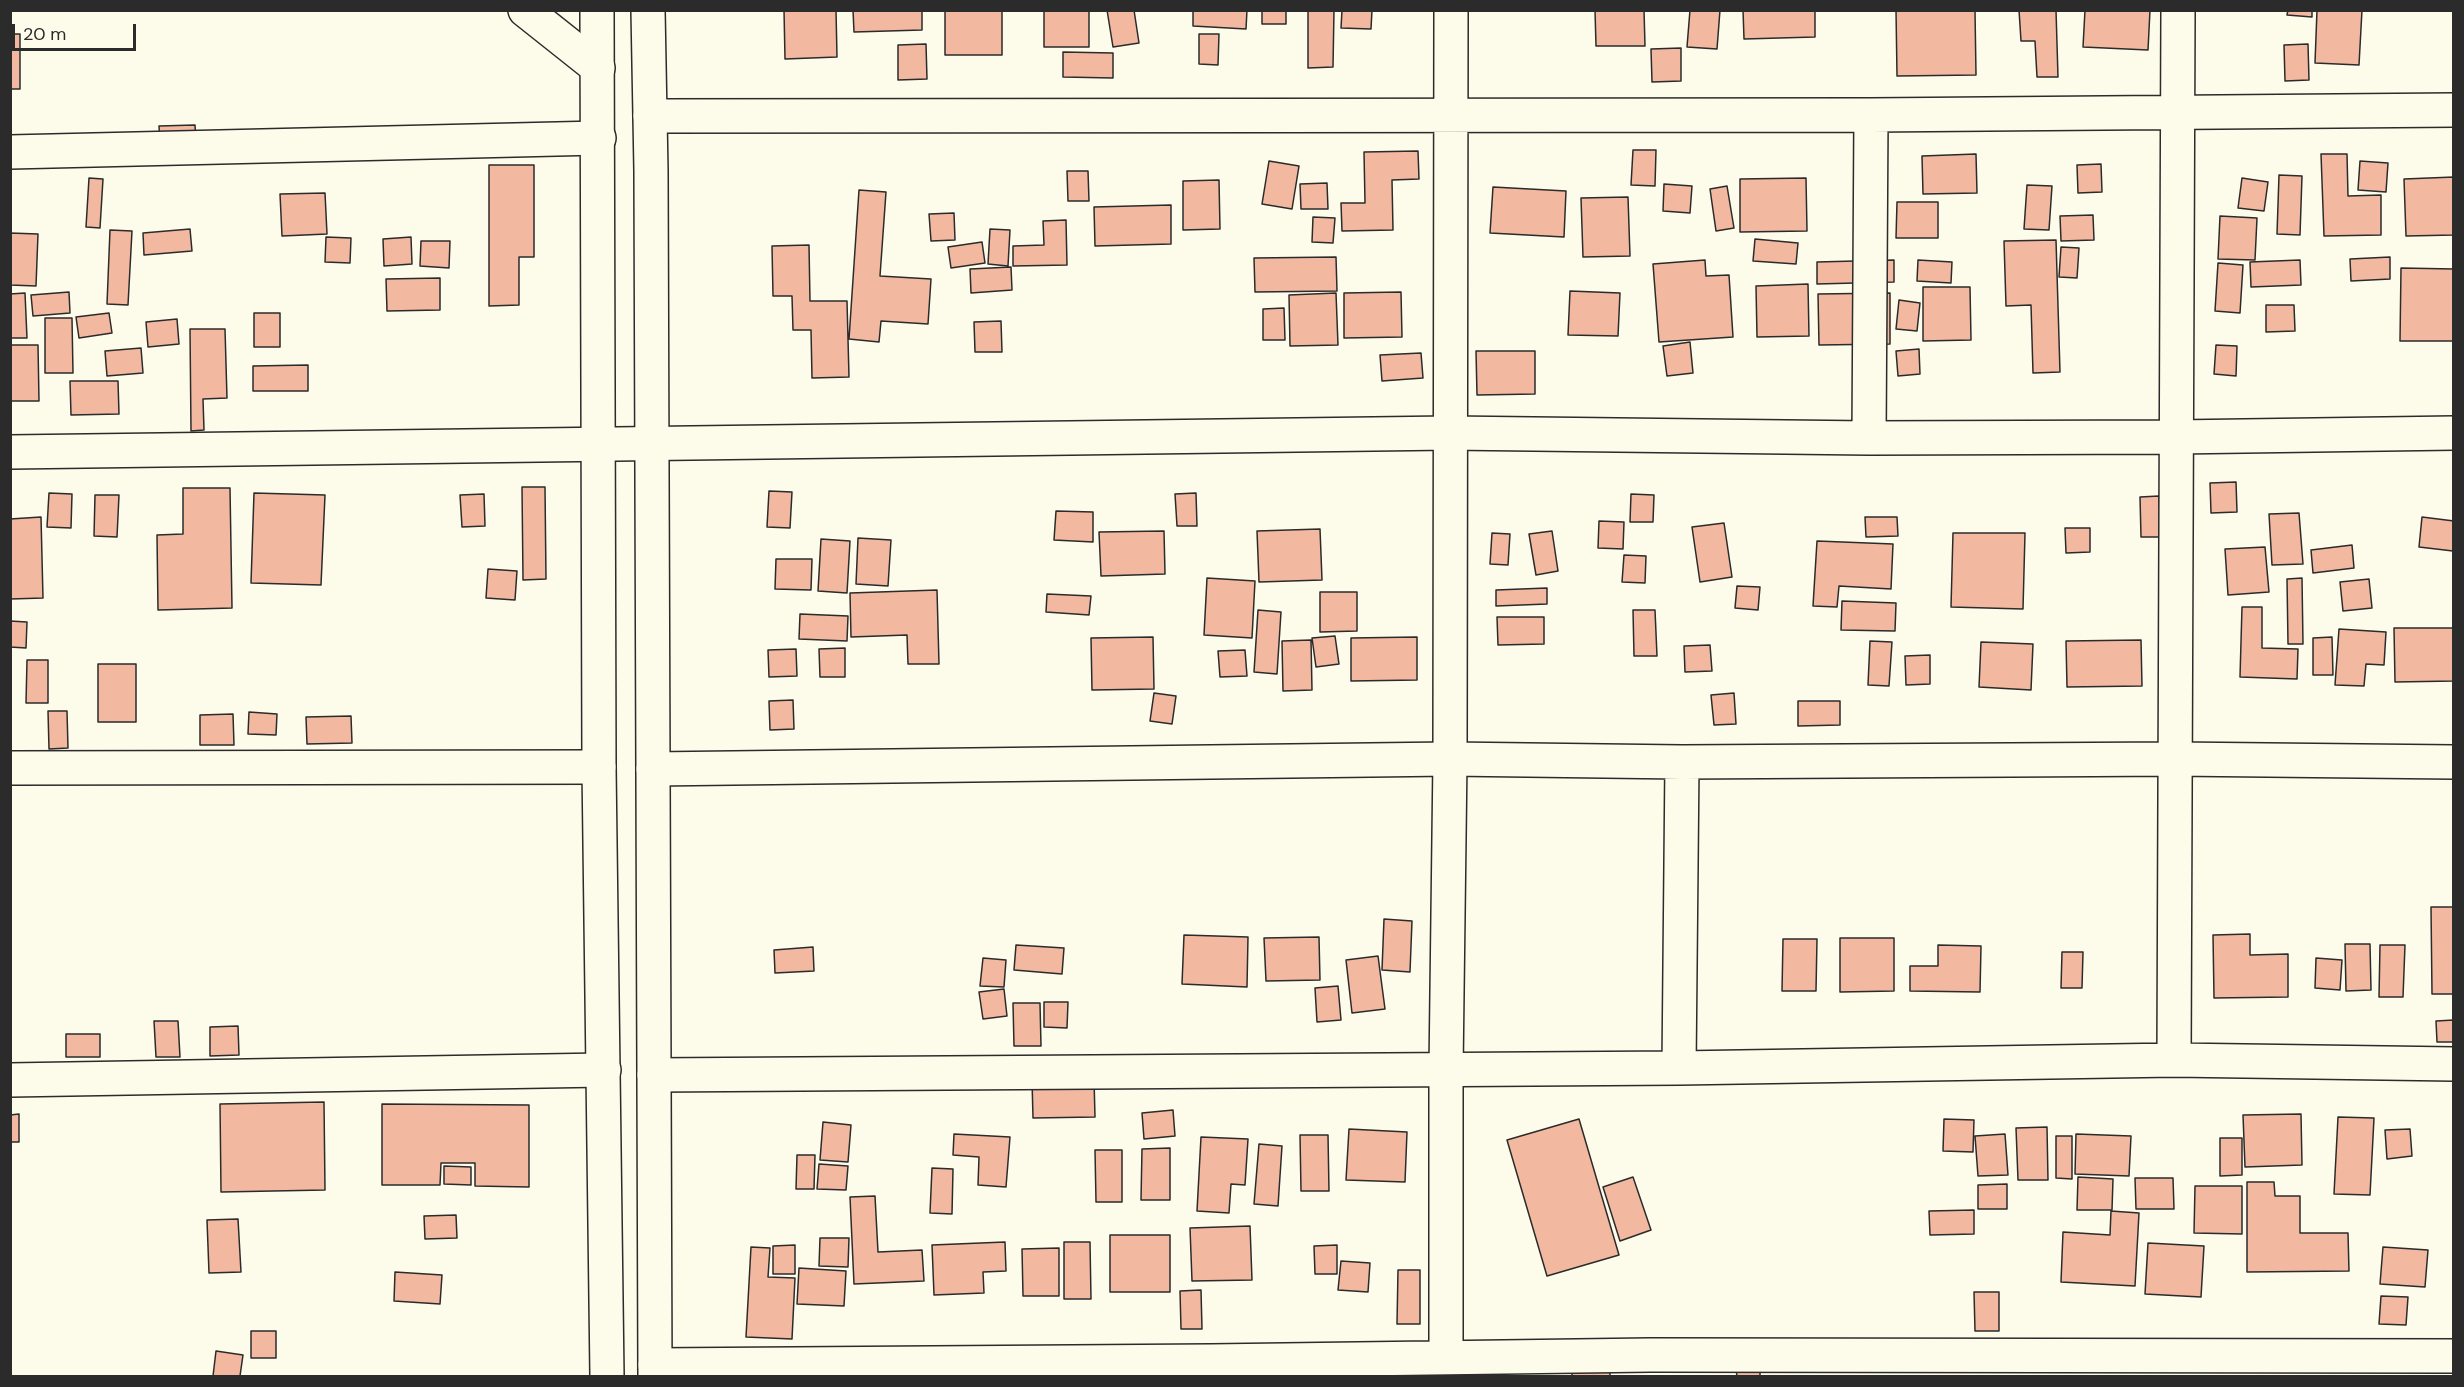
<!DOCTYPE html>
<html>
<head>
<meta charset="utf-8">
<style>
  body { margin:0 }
  #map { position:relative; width:2464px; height:1387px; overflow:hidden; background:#fdfbea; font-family:"DM Sans",sans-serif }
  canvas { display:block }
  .frame { position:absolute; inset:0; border:12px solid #2b2b2b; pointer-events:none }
  .scale { position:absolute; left:12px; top:24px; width:124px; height:27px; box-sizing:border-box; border:3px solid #2b2b2b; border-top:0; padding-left:8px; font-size:18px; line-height:21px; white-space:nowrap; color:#2b2b2b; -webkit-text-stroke:4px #fdfbea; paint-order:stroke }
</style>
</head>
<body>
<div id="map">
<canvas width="2464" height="1387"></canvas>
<div class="frame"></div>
<div class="scale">20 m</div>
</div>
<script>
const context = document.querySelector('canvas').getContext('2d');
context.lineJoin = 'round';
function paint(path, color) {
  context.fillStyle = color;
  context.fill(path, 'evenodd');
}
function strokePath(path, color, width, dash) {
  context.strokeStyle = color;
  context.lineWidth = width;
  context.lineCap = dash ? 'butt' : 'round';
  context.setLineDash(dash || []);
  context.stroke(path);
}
const building = new Path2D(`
  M 784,10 L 836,10 L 837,57 L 785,59 Z
  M 853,10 L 922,10 L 922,30 L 854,32 Z
  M 945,10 L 1002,10 L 1002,55 L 945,55 Z
  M 1044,10 L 1089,10 L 1089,47 L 1044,47 Z
  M 1107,10 L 1134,10 L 1139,43 L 1113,47 Z
  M 1193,10 L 1247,10 L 1246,29 L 1193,26 Z
  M 1262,10 L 1286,10 L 1286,24 L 1262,24 Z
  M 1308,10 L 1334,10 L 1333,67 L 1308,68 Z
  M 1342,10 L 1372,10 L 1371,29 L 1341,28 Z
  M 1595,10 L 1644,10 L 1645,46 L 1596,46 Z
  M 1690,10 L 1720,10 L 1717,49 L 1687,47 Z
  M 1743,10 L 1815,10 L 1815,37 L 1744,39 Z
  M 1896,10 L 1975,10 L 1976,75 L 1897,76 Z
  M 2019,10 L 2056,10 L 2058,77 L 2037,77 L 2035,41 L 2021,41 Z
  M 2085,10 L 2150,10 L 2148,50 L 2083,47 Z
  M 2288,10 L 2312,10 L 2312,17 L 2287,15 Z
  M 2317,10 L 2362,10 L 2359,65 L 2315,63 Z
  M 10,34 L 20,34 L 20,89 L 10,89 Z
  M 1199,34 L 1219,34 L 1218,65 L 1199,64 Z
  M 926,44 L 927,79 L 898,80 L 898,45 Z
  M 2308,44 L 2309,80 L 2285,81 L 2284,45 Z
  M 1681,48 L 1681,81 L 1652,82 L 1651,49 Z
  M 1063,52 L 1113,53 L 1113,78 L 1063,77 Z
  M 195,125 L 196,141 L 160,142 L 159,126 Z
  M 1633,150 L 1656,150 L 1655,186 L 1631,185 Z
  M 1418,151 L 1419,179 L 1392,180 L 1393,230 L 1342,231 L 1341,203 L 1365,203 L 1364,152 Z
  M 1976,154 L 1977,193 L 1923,194 L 1922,156 Z
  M 2321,154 L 2347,154 L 2348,196 L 2381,195 L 2381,235 L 2324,236 Z
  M 1269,161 L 1299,166 L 1292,209 L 1262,204 Z
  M 2360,161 L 2388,163 L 2386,192 L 2358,190 Z
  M 2101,164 L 2102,192 L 2078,193 L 2077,165 Z
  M 489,165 L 534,165 L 534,257 L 519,257 L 519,305 L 489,306 Z
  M 1067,171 L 1088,171 L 1089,201 L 1068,201 Z
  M 2279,175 L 2302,176 L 2300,235 L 2277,234 Z
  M 2454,177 L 2454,235 L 2406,236 L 2404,179 Z
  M 89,178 L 103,179 L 100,228 L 86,227 Z
  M 1806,178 L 1807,231 L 1740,232 L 1740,179 Z
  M 2242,178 L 2268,182 L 2264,211 L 2238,208 Z
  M 1219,180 L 1220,229 L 1183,230 L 1183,181 Z
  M 1327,183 L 1328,209 L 1301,209 L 1300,184 Z
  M 1664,184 L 1692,186 L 1690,213 L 1663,211 Z
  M 2027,185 L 2052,186 L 2049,230 L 2024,229 Z
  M 1727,186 L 1734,228 L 1716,231 L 1710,189 Z
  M 1493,187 L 1566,191 L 1564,237 L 1490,233 Z
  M 859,190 L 886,192 L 880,276 L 931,279 L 928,324 L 881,321 L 879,342 L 849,339 Z
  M 325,193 L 327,234 L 282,236 L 280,194 Z
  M 1628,197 L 1630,256 L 1583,257 L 1581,198 Z
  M 1897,202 L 1938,202 L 1938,238 L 1896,238 Z
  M 1171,205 L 1171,244 L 1095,246 L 1094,207 Z
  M 954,213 L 955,240 L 931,241 L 929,214 Z
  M 2093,215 L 2094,240 L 2061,241 L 2060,216 Z
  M 2220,216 L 2257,218 L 2255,260 L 2218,259 Z
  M 1313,217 L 1335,218 L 1333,243 L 1312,242 Z
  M 1066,220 L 1067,265 L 1013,266 L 1013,246 L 1044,245 L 1043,221 Z
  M 190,229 L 192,251 L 144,255 L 143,233 Z
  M 990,229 L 1010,230 L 1008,266 L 988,264 Z
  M 110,230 L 132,231 L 128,305 L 107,304 Z
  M 10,233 L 38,234 L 36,286 L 10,285 Z
  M 326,237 L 351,238 L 350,263 L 325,262 Z
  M 411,237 L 412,264 L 384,266 L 383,239 Z
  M 1755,239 L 1798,243 L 1796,264 L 1753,261 Z
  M 2056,240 L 2060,372 L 2033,373 L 2031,305 L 2006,306 L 2004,241 Z
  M 421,241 L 450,241 L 449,268 L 420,266 Z
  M 982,242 L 985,263 L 951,268 L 948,247 Z
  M 809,245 L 810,301 L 847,301 L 849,377 L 812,378 L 811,330 L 793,330 L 792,296 L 773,296 L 772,246 Z
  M 2061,247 L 2079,248 L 2077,278 L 2059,277 Z
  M 1336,257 L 1337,291 L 1255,292 L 1254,258 Z
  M 2390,257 L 2390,279 L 2351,281 L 2350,259 Z
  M 1705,260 L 1706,276 L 1729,275 L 1733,337 L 1659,342 L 1653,264 Z
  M 1894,260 L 1894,282 L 1817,284 L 1817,262 Z
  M 1918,260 L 1952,262 L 1951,283 L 1917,281 Z
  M 2300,260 L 2301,285 L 2251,287 L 2250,262 Z
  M 2218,263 L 2243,265 L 2240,313 L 2215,311 Z
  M 1011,267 L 1012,290 L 971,293 L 970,269 Z
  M 2401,268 L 2454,269 L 2454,341 L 2400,341 Z
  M 440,278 L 440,310 L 387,311 L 386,279 Z
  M 1808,284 L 1809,336 L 1757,337 L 1756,286 Z
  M 1923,287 L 1970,287 L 1971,340 L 1923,341 Z
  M 1570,291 L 1620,293 L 1618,336 L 1568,335 Z
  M 69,292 L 70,313 L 33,316 L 31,295 Z
  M 1401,292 L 1402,337 L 1344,338 L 1344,293 Z
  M 25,293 L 27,338 L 10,338 L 10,294 Z
  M 1336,293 L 1338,345 L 1290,346 L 1289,295 Z
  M 1890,293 L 1890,344 L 1819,345 L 1818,294 Z
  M 1899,300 L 1920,303 L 1917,331 L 1896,329 Z
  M 2266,305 L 2294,305 L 2295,331 L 2266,332 Z
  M 1284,308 L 1285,340 L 1263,340 L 1263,309 Z
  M 109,313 L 112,333 L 79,338 L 76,317 Z
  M 254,313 L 280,313 L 280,347 L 254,347 Z
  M 45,318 L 72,318 L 73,373 L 45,373 Z
  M 177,319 L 179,344 L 148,347 L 146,322 Z
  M 1001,321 L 1002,352 L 975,352 L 974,322 Z
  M 190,329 L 225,329 L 227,398 L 203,399 L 204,430 L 191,431 Z
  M 1690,342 L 1693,373 L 1667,376 L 1663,346 Z
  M 10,345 L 38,345 L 39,401 L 10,401 Z
  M 2216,345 L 2237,346 L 2236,376 L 2214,374 Z
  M 141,348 L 143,373 L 107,376 L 105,351 Z
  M 1919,349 L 1920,374 L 1898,376 L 1896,351 Z
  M 1476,351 L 1535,351 L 1535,394 L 1477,395 Z
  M 1421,353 L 1423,378 L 1382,381 L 1380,355 Z
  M 308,365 L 308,391 L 253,391 L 253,366 Z
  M 70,381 L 118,381 L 119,414 L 71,415 Z
  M 2236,482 L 2237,512 L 2211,513 L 2210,483 Z
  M 522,487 L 545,487 L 546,579 L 523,580 Z
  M 183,488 L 230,488 L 232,608 L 158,610 L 157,535 L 183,534 Z
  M 769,491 L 792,492 L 790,528 L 767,527 Z
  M 49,493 L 72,494 L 71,528 L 47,527 Z
  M 254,493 L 325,495 L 321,585 L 251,583 Z
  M 1196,493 L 1197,526 L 1177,526 L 1175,494 Z
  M 484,494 L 485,526 L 462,527 L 460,495 Z
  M 1631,494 L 1654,495 L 1653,522 L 1630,522 Z
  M 95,495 L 119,495 L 117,537 L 94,536 Z
  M 2159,496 L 2160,537 L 2141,537 L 2140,497 Z
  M 1056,511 L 1093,512 L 1093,542 L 1054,540 Z
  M 2299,513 L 2303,564 L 2272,565 L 2269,514 Z
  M 41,517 L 43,598 L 10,599 L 10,519 Z
  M 1865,517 L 1897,517 L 1898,536 L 1866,537 Z
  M 2422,517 L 2454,521 L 2453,551 L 2419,547 Z
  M 1599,521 L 1624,522 L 1623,549 L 1598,548 Z
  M 1724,523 L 1732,577 L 1700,582 L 1692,527 Z
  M 2065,528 L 2090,528 L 2090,552 L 2066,553 Z
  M 1320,529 L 1322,580 L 1259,582 L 1257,531 Z
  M 1164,531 L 1165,574 L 1101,576 L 1099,532 Z
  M 1552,531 L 1558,571 L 1536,575 L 1529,534 Z
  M 1492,533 L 1510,534 L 1508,565 L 1490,564 Z
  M 1953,533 L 2025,533 L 2023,609 L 1951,607 Z
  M 858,538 L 891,540 L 888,586 L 856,584 Z
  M 821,539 L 850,541 L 847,593 L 818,591 Z
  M 1817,541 L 1893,544 L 1891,589 L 1839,586 L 1837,607 L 1813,606 Z
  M 2352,545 L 2354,568 L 2313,573 L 2311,550 Z
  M 2265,547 L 2269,592 L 2228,595 L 2225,549 Z
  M 1624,555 L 1646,556 L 1645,583 L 1622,582 Z
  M 776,559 L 812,559 L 811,590 L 775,589 Z
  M 488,569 L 517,571 L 515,600 L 486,598 Z
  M 1207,578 L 1255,581 L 1252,638 L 1204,635 Z
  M 2302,578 L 2303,644 L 2288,644 L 2287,579 Z
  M 2369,579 L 2372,608 L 2343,611 L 2340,582 Z
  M 1737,586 L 1760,587 L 1758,610 L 1735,608 Z
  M 1547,588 L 1547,604 L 1496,606 L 1496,590 Z
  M 937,590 L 939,664 L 908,664 L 907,635 L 851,637 L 850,593 Z
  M 1320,592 L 1357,592 L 1357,631 L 1320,632 Z
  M 1047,594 L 1091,596 L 1089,615 L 1046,612 Z
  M 1842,601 L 1896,603 L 1895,631 L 1841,630 Z
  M 2242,607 L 2262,607 L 2262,648 L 2298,649 L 2297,679 L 2240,677 Z
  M 1258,610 L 1281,612 L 1277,674 L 1254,672 Z
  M 1633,610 L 1655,610 L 1657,656 L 1634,656 Z
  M 800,614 L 848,616 L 847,641 L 799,639 Z
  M 1497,617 L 1544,617 L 1544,644 L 1498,645 Z
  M 10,621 L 27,622 L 26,648 L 10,647 Z
  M 2394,628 L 2454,628 L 2454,681 L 2395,682 Z
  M 2339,629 L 2386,632 L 2384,665 L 2366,664 L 2364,686 L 2335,685 Z
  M 1335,636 L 1339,664 L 1316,667 L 1312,638 Z
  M 1153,637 L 1154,689 L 1092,690 L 1091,638 Z
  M 1417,637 L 1417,680 L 1351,681 L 1351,638 Z
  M 2332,637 L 2333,675 L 2313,675 L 2313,638 Z
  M 1311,640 L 1312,690 L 1283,691 L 1282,641 Z
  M 2141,640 L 2142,686 L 2067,687 L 2066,641 Z
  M 1870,641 L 1892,642 L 1889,686 L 1868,685 Z
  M 1981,642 L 2033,644 L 2031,690 L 1979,687 Z
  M 1710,645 L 1712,671 L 1685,672 L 1684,646 Z
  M 845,648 L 845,677 L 820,677 L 819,649 Z
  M 796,649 L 797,676 L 769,677 L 768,650 Z
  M 1245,650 L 1247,676 L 1220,677 L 1218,651 Z
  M 1930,655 L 1930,684 L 1906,685 L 1905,656 Z
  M 27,660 L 48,660 L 48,703 L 26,703 Z
  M 98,664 L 136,664 L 136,722 L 98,722 Z
  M 1154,693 L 1176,696 L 1172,724 L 1150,721 Z
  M 1734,693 L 1736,724 L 1714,725 L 1711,695 Z
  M 793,700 L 794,729 L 770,730 L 769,701 Z
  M 1798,701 L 1840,701 L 1840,725 L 1798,726 Z
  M 48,711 L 67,711 L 68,748 L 49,749 Z
  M 249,712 L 277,714 L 276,735 L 248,734 Z
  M 233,714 L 234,745 L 200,745 L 200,715 Z
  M 351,716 L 352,743 L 307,744 L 306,717 Z
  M 2431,907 L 2454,907 L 2454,994 L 2432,994 Z
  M 1384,919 L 1412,921 L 1410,972 L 1382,970 Z
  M 2250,934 L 2250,955 L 2288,954 L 2288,997 L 2214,998 L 2213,935 Z
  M 1184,935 L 1248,937 L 1247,987 L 1182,984 Z
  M 1319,937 L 1320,980 L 1266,981 L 1264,938 Z
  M 1840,938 L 1894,938 L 1894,991 L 1840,992 Z
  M 1783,939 L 1817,939 L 1816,991 L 1782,991 Z
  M 2345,944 L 2370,944 L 2371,990 L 2346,991 Z
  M 1016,945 L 1064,948 L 1062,974 L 1014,970 Z
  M 1938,945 L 1981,946 L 1980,992 L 1910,991 L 1910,966 L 1938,966 Z
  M 2380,945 L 2405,945 L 2403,997 L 2379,997 Z
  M 813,947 L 814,971 L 775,973 L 774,950 Z
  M 2062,952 L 2083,952 L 2082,988 L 2061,988 Z
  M 1378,956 L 1385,1009 L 1352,1013 L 1346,960 Z
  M 983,958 L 1006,960 L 1004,987 L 980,986 Z
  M 2316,958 L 2342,960 L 2340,990 L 2315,988 Z
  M 1338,986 L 1341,1020 L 1317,1022 L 1315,988 Z
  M 1004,989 L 1007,1016 L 983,1019 L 979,992 Z
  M 1044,1002 L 1068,1002 L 1067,1028 L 1044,1027 Z
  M 1013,1003 L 1040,1003 L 1041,1046 L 1014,1046 Z
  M 2454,1020 L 2454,1042 L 2437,1042 L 2436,1021 Z
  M 154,1021 L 178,1021 L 180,1057 L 156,1057 Z
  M 238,1026 L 239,1055 L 210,1056 L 210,1027 Z
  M 66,1034 L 100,1034 L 100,1057 L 66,1057 Z
  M 1094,1079 L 1095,1117 L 1033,1118 L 1032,1080 Z
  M 324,1102 L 325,1190 L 221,1192 L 220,1104 Z
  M 382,1104 L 529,1105 L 529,1187 L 475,1186 L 475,1163 L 441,1163 L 440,1185 L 382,1185 Z
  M 1173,1110 L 1175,1136 L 1144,1139 L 1142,1113 Z
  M 19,1114 L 19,1142 L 10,1142 L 10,1115 Z
  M 2301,1114 L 2302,1165 L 2245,1167 L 2243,1115 Z
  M 2338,1117 L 2374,1118 L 2370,1195 L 2334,1194 Z
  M 1579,1119 L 1619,1255 L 1547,1276 L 1507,1140 Z
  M 1944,1119 L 1974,1120 L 1973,1152 L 1943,1151 Z
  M 823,1122 L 851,1125 L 848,1162 L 820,1160 Z
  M 2047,1127 L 2048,1180 L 2018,1180 L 2016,1128 Z
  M 1349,1129 L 1407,1132 L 1405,1182 L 1346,1180 Z
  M 2410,1129 L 2412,1156 L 2387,1159 L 2385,1130 Z
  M 954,1134 L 1010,1137 L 1006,1187 L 978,1185 L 979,1157 L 953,1155 Z
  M 2005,1134 L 2008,1175 L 1978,1176 L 1975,1136 Z
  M 2076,1134 L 2131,1136 L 2129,1176 L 2075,1174 Z
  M 1300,1135 L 1328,1135 L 1329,1191 L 1301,1191 Z
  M 2056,1136 L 2072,1136 L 2072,1179 L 2056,1178 Z
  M 1201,1137 L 1248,1139 L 1245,1185 L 1231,1184 L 1229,1213 L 1197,1211 Z
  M 2220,1138 L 2242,1138 L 2242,1175 L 2220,1176 Z
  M 1259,1144 L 1282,1146 L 1278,1206 L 1254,1204 Z
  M 1170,1148 L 1170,1200 L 1141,1200 L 1142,1149 Z
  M 1095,1150 L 1122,1150 L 1122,1202 L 1096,1202 Z
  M 797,1155 L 815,1155 L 814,1189 L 796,1189 Z
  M 819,1164 L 848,1166 L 846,1190 L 817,1189 Z
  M 444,1166 L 471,1167 L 471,1185 L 444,1184 Z
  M 932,1168 L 953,1169 L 952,1214 L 930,1213 Z
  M 1633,1177 L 1651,1230 L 1620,1241 L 1603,1187 Z
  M 2078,1177 L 2113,1179 L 2112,1210 L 2077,1210 Z
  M 2135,1178 L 2173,1178 L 2174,1209 L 2136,1209 Z
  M 2247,1182 L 2274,1182 L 2275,1196 L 2300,1196 L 2300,1233 L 2348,1233 L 2349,1271 L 2247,1272 Z
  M 2007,1184 L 2007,1209 L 1978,1209 L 1978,1185 Z
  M 2195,1186 L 2242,1186 L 2242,1234 L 2194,1233 Z
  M 875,1196 L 878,1252 L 922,1250 L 924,1281 L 854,1284 L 850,1197 Z
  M 1974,1210 L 1974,1234 L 1930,1235 L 1929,1211 Z
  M 2111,1211 L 2139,1213 L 2135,1286 L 2061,1282 L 2063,1232 L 2110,1235 Z
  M 456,1215 L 457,1238 L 425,1239 L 424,1216 Z
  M 238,1219 L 241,1272 L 209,1273 L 207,1220 Z
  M 1250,1226 L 1252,1280 L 1192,1281 L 1190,1228 Z
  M 1110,1235 L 1170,1235 L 1170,1292 L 1110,1292 Z
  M 820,1238 L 849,1238 L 848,1267 L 819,1266 Z
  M 1005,1242 L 1006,1271 L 983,1272 L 984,1293 L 934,1295 L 932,1245 Z
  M 1064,1242 L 1090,1242 L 1091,1299 L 1064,1299 Z
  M 2148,1243 L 2204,1246 L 2201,1297 L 2145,1294 Z
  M 795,1245 L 795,1274 L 773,1274 L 773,1246 Z
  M 1337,1245 L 1337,1274 L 1315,1274 L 1314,1246 Z
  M 751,1247 L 770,1248 L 768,1277 L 795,1278 L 792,1339 L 746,1337 Z
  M 2383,1247 L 2428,1250 L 2425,1287 L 2380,1284 Z
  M 1059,1248 L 1059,1296 L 1023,1296 L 1022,1249 Z
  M 1341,1261 L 1370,1263 L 1368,1292 L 1338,1290 Z
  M 799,1268 L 846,1271 L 844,1306 L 797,1304 Z
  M 1398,1270 L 1420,1270 L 1420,1324 L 1397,1324 Z
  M 395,1272 L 442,1275 L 440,1304 L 394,1301 Z
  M 1201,1290 L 1202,1329 L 1181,1329 L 1180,1291 Z
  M 1974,1292 L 1999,1292 L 1999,1331 L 1975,1331 Z
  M 2381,1296 L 2408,1297 L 2406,1325 L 2379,1324 Z
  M 251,1331 L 276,1331 L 276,1358 L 251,1358 Z
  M 216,1351 L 243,1355 L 240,1376 L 213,1376 Z
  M 1610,1356 L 1610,1376 L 1572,1376 L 1572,1358 Z
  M 1760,1369 L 1760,1376 L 1737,1376 L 1736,1370 Z`);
const minor = new Path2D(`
  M 525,10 L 598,68
  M 650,116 L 1871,115 L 2454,110
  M 10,152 L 599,138
  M 1869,438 L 1871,115
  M 10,452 L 1449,433 L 1869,438 L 2175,437 L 2454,433
  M 10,768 L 599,767
  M 653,769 L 1450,759 L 1682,762 L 2174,759 L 2454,762
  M 2174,1060 L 2178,10
  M 1679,1068 L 1682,762
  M 654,1075 L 1679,1068 L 2174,1060 L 2454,1064
  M 10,1080 L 604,1070
  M 1446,1357 L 1446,1070 L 1450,759 L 1451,10
  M 655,1365 L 1211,1361 L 1650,1355 L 2454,1356`);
const secondary = new Path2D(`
  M 597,10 L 599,767 L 607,1376
  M 648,10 L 651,171 L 655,1376`);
paint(building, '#f2b8a0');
strokePath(building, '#2b2b2b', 1.5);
strokePath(minor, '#2b2b2b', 36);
strokePath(secondary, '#2b2b2b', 36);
strokePath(minor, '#fdfbea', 33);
strokePath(secondary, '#fdfbea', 33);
</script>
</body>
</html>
